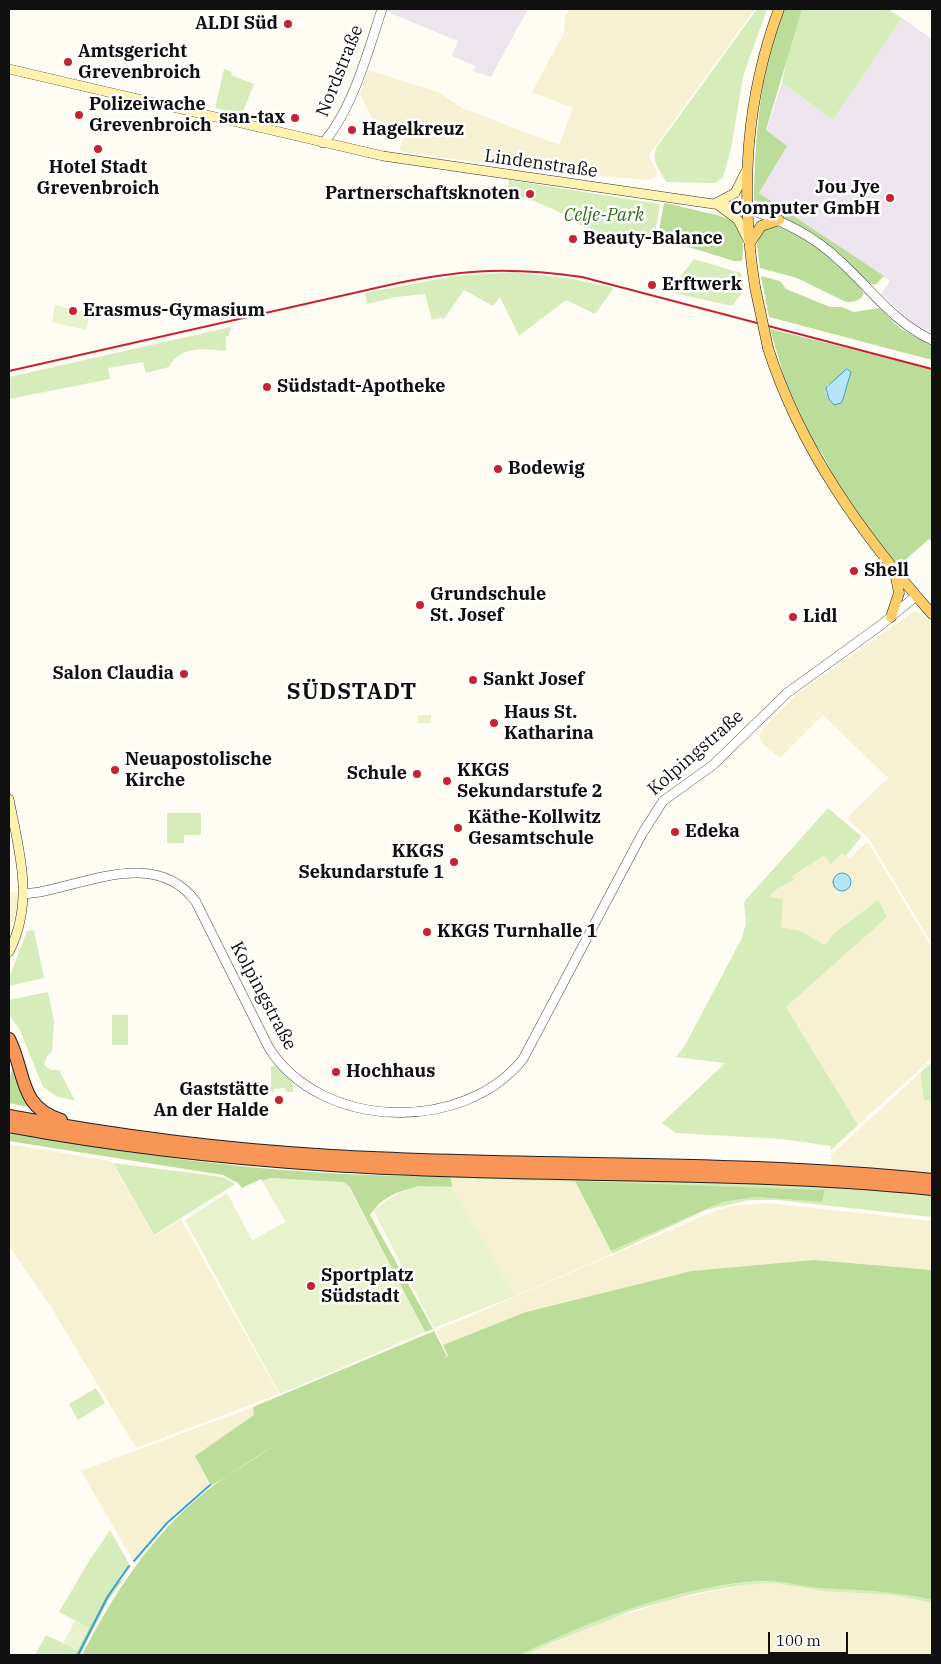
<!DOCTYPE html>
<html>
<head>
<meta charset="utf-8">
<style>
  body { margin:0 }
  #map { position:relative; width:941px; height:1664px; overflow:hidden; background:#fffcf3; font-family:"IBM Plex Serif",serif }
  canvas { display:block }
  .frame { position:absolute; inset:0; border:10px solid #101010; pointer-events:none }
  .scale { position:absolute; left:768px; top:1632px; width:80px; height:22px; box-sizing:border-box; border:2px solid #101010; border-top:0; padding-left:6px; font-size:15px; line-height:18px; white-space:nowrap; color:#101010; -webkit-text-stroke:4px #fff; paint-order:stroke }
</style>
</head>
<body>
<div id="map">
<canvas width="941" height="1664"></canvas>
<div class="frame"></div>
<div class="scale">100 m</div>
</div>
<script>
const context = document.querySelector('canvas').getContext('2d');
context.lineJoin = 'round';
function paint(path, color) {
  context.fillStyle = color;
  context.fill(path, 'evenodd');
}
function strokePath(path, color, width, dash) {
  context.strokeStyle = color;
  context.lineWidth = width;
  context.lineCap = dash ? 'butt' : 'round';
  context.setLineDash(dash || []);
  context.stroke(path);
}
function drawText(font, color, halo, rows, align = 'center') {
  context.font = font + ' "IBM Plex Serif",serif';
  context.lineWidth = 5;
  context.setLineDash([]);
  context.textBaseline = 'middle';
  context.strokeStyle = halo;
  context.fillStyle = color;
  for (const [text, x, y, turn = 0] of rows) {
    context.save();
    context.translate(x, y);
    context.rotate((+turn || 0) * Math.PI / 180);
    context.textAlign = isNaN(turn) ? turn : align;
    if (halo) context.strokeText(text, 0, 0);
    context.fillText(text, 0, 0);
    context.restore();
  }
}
const industrial = new Path2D(`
  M 385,9 L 528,9 L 491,77 L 473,71 L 476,66 L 452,56 L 458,41 L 385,11 Z
  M 902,18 L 932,39 L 932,332 L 916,326 L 881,294 L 890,281 L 759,193 L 787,146 L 766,131 L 782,83 L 833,120 Z`);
const farmland = new Path2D(`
  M 570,9 L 755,9 L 649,155 L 657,173 L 655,177 L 648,180 L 521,169 L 399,151 L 406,131 L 372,119 L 360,94 L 368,70 L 438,92 L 462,108 L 559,145 L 573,108 L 532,92 L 564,33 L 565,17 Z
  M 913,612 L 919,612 L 932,624 L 932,944 L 869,839 L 847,818 L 888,778 L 823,715 L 780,758 L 763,744 L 759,737 L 761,731 L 796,695 Z
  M 866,843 L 869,844 L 932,948 L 932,1058 L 858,1125 L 786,1007 L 887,916 L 877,901 L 833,934 L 825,945 L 801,931 L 781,927 L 769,897 L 777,889 L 794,880 L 792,876 L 824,856 L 842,853 L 849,858 Z
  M 9,892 L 18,893 L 17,909 L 9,935 Z
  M 920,1073 L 924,1100 L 932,1101 L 932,1174 L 832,1164 L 831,1155 Z
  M 9,1144 L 111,1161 L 154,1236 L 181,1219 L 279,1394 L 136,1448 L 51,1307 L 9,1246 Z
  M 452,1178 L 575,1181 L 612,1254 L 515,1296 L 452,1187 Z
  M 768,1203 L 932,1221 L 932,1270 L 814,1260 L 526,1312 L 443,1345 L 435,1331 L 715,1211 L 733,1206 Z
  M 253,1407 L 255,1415 L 195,1456 L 209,1484 L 166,1522 L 133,1560 L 81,1471 Z
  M 775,1583 L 823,1591 L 893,1595 L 932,1603 L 932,1655 L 526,1655 L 596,1624 L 667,1601 L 741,1585 Z`);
const green = new Path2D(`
  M 757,9 L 767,9 L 743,77 L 731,149 L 723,177 L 715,183 L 666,182 C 660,170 650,160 657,147 Z
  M 802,9 L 888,9 L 902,18 L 833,120 L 782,83 L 789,46 Z
  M 224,69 L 232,72 L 231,75 L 254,84 L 242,114 L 215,108 Z
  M 509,180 L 660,204 L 655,233 L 649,237 L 626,233 L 605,240 L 597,239 C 573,215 540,202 508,193 Z
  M 694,259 L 741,273 L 744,290 L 732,306 L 675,293 L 670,290 Z
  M 514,272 L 573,279 L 614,288 L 595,314 L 566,300 L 519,336 L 500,297 L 493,306 L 464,290 L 444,319 L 441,317 L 432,320 L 425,294 L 396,297 L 367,304 L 365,293 L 455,276 Z
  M 231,327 L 229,336 L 226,336 L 226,351 C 206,348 179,346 169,367 L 146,373 L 143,362 L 108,368 L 110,379 L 9,399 L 9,377 Z
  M 828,808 L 861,836 L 860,838 L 846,856 L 842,853 L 831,864 L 824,856 L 792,876 L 794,880 L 777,889 L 769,897 L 783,899 L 781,927 L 801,931 L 825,945 L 833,934 L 878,900 L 887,917 L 786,1007 L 858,1125 L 831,1150 L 830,1146 L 782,1139 L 676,1133 L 662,1123 L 725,1063 L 676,1057 L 684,1047 L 742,938 L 746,923 L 744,902 Z
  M 167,813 L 201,813 L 201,835 L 184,835 L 184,843 L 167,843 Z
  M 34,930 L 44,978 L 9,986 L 9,978 L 27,931 Z
  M 48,992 L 54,1021 L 52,1051 L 47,1056 L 44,1065 L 51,1070 L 59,1070 L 75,1101 L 56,1096 L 43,1087 L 19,1028 L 9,1015 L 9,1000 Z
  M 112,1015 L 128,1015 L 128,1045 L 112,1045 Z
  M 932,1062 L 932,1101 L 924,1100 L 920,1073 Z
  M 275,1065 L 293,1083 L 293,1092 L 286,1092 L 285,1088 L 274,1089 L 274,1092 L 267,1090 L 267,1087 L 271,1087 L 271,1066 Z
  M 113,1163 L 215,1176 L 225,1178 L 235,1184 L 154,1235 Z
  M 451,1175 L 760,1181 L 932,1194 L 932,1217 L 777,1200 L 749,1200 L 706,1210 L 612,1254 L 611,1251 L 723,1202 L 754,1197 L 822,1202 L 825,1190 L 452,1178 Z
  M 96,1388 L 105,1403 L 78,1420 L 69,1404 Z
  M 110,1530 L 131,1567 L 106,1596 L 89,1628 L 59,1612 L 89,1561 Z
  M 782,1581 C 832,1587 883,1587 932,1600 L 932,1603 L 893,1595 L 823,1591 L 775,1583 L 741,1585 L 697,1593 L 634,1610 L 554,1642 L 526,1655 L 520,1655 C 600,1615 692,1580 782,1581 Z
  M 46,1635 L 78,1650 L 75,1655 L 35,1655 Z`);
const forest = new Path2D(`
  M 784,9 L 802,9 L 766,130 L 787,146 L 759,193 L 884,276 L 875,285 L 864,281 L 831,247 L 754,200 C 755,134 760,71 784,9 Z
  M 664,203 C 677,205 690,209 703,212 C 734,218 747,224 742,261 L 734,261 L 663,239 L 659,230 Z
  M 773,225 C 805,234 848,264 864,294 C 860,301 854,302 846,302 L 797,278 L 760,268 L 757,245 L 760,232 Z
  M 761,276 L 780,281 L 786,289 L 830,307 L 842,307 L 854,312 L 879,308 L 900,328 L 932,346 L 932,360 L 769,317 Z
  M 770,329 L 932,369 L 932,542 L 929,539 L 902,563 L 897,565 C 875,537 853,509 835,479 C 828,467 826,455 815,446 L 786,383 ZM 835,381 L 848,381 L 844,396 L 826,393 L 827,385 Z
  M 14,1062 L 32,1108 L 9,1103 L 9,1081 Z
  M 9,1131 C 154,1159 303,1178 451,1176 L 452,1187 C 422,1186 389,1186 370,1215 L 433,1329 L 425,1332 L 349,1186 L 271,1178 L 262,1181 L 261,1179 L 242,1188 L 238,1183 L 223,1175 L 9,1141 Z
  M 575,1181 L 825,1190 L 822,1202 L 754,1197 L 723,1202 L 611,1251 Z
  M 814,1260 L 932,1270 L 932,1600 C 896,1591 860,1590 823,1588 C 802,1587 784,1580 763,1581 C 681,1585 593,1619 520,1655 L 82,1655 C 114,1593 151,1536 205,1492 C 229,1473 256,1457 282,1441 L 211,1486 L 195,1456 L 254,1415 L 253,1407 L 434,1331 L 447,1356 L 443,1359 L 448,1356 L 443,1345 L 526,1312 L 692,1271 Z
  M 126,1575 L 108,1600 L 80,1655 L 75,1655 L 106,1596 Z`);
const pitch = new Path2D(`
  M 55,305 L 90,313 L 86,330 L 52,322 Z
  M 418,715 L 431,715 L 431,723 L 418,723 Z
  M 271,1178 L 343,1182 L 347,1184 L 425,1332 L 280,1394 L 185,1220 L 227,1193 L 252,1240 L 286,1222 L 262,1181 Z
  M 418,1186 L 452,1187 L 515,1296 L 434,1328 L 373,1210 L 399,1193 Z
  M 75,1621 L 89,1628 L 78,1650 L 63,1643 Z`);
const water = new Path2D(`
  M 847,369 L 851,372 L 843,399 L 841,403 L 834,405 L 829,399 L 826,388 Z
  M833 882a9 9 0 1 1 18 0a9 9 0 1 1-18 0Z`);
const stream = new Path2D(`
  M 134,1561 L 167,1523 L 210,1485
  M 78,1655 L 108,1596 L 129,1566`);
const tertiary = new Path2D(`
  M 323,143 C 353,109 368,51 382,9
  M 748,209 C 783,221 813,235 840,261 C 871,289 893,322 932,340
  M 24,894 L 40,892 C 91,882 158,850 196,902 L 269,1048 C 321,1130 463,1134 523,1059 L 642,834 L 663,801 L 713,765 L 787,693 L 881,625 L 916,596`);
const secondary = new Path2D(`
  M 9,69 L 383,156 L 748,209
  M 716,203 L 735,193 L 746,171
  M 718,205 L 738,220 L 749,242
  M 9,799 C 19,851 35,901 9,952`);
const primary = new Path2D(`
  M 750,243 L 761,226 L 779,220
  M 755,287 C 740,193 746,98 779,9
  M 768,348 C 800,449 863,536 932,614
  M 891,617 L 899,593 L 895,572`);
const motorway = new Path2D(`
  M 9,1039 C 26,1072 18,1107 61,1120
  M 9,1116 C 116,1136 223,1150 332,1156 C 532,1168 733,1159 932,1180
  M 9,1126 C 116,1146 224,1158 332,1165 C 532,1178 733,1169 932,1189`);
const rail = new Path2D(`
  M 9,371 L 398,283 C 467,269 512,267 582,277 L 932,369`);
const primaryBridge = new Path2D(`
  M 755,287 L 768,348`);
const markers = [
  [288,24,5,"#c62235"],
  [68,62,5,"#c62235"],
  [79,115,5,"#c62235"],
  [295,118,5,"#c62235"],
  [352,130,5,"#c62235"],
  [98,149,5,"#c62235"],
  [530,194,5,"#c62235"],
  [890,198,5,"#c62235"],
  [573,239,5,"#c62235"],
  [652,285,5,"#c62235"],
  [73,311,5,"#c62235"],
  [267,387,5,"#c62235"],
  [498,469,5,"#c62235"],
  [854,571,5,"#c62235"],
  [420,605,5,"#c62235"],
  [793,617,5,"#c62235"],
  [184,674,5,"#c62235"],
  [473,680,5,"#c62235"],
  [494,723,5,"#c62235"],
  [115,770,5,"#c62235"],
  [417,774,5,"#c62235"],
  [447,781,5,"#c62235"],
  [458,828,5,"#c62235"],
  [675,832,5,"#c62235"],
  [454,862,5,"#c62235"],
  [427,932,5,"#c62235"],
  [336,1072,5,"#c62235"],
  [279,1100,5,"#c62235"],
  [311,1286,5,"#c62235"]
];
const poiNames = [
  ["ALDI Süd",278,24,"right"],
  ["Amtsgericht",78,52],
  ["Grevenbroich",78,73],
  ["Polizeiwache",89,105],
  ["Grevenbroich",89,126],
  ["san-tax",285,118,"right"],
  ["Hagelkreuz",362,130],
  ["Hotel Stadt",98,168,"center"],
  ["Grevenbroich",98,189,"center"],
  ["Jou Jye",880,188,"right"],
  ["Computer GmbH",880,209,"right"],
  ["Partnerschaftsknoten",520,194,"right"],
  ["Beauty-Balance",583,239],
  ["Erftwerk",662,285],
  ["Erasmus-Gymasium",83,311],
  ["Südstadt-Apotheke",277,387],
  ["Bodewig",508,469],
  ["Shell",864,571],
  ["Grundschule",430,595],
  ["St. Josef",430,616],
  ["Lidl",803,617],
  ["Salon Claudia",174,674,"right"],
  ["Sankt Josef",483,680],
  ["Haus St.",504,713],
  ["Katharina",504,734],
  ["Neuapostolische",125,760],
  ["Kirche",125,781],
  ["KKGS",457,771],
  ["Sekundarstufe 2",457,792],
  ["Schule",407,774,"right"],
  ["Käthe-Kollwitz",468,818],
  ["Gesamtschule",468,839],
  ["Edeka",685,832],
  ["KKGS",444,852,"right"],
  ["Sekundarstufe 1",444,873,"right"],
  ["KKGS Turnhalle 1",437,932],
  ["Hochhaus",346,1072],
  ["Gaststätte",269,1090,"right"],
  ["An der Halde",269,1111,"right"],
  ["Sportplatz",321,1276],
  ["Südstadt",321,1297]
];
const streetNames = [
  ["Nordstraße",340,71,-68],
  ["Lindenstraße",541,164,8],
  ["Kolpingstraße",696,753,-41],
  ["Kolpingstraße",263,996,62]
];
const parkNames = [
  ["Celje-Park",604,216]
];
const districtNames = [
  ["SÜDSTADT",352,693]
];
paint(industrial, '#ede5ee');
paint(farmland, '#f6f1d2');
paint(green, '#d7ecbb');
paint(forest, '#bcdd99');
paint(pitch, '#e8f2cd');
paint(water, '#b6e4f8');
strokePath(water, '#3ba0d2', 1);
strokePath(stream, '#3ba0d2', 2);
strokePath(tertiary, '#434343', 10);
strokePath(secondary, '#323232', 10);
strokePath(primary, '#212121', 11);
strokePath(motorway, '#212121', 14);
strokePath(tertiary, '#fff', 9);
strokePath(secondary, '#fff1ae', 9);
strokePath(primary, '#fccd66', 10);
strokePath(motorway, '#f89658', 12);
strokePath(rail, '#c62235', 2);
strokePath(primaryBridge, '#212121', 11, []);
strokePath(primaryBridge, '#fccd66', 10);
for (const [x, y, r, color] of markers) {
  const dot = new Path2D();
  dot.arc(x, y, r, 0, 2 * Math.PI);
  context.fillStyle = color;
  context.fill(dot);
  strokePath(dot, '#fff', 2);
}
drawText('bold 18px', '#101010', '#fff', poiNames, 'left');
drawText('18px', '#101010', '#fff', streetNames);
drawText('italic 18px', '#336b1d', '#fff', parkNames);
context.letterSpacing = '1px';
drawText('bold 22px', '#101010', '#fff', districtNames);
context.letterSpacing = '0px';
</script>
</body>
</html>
